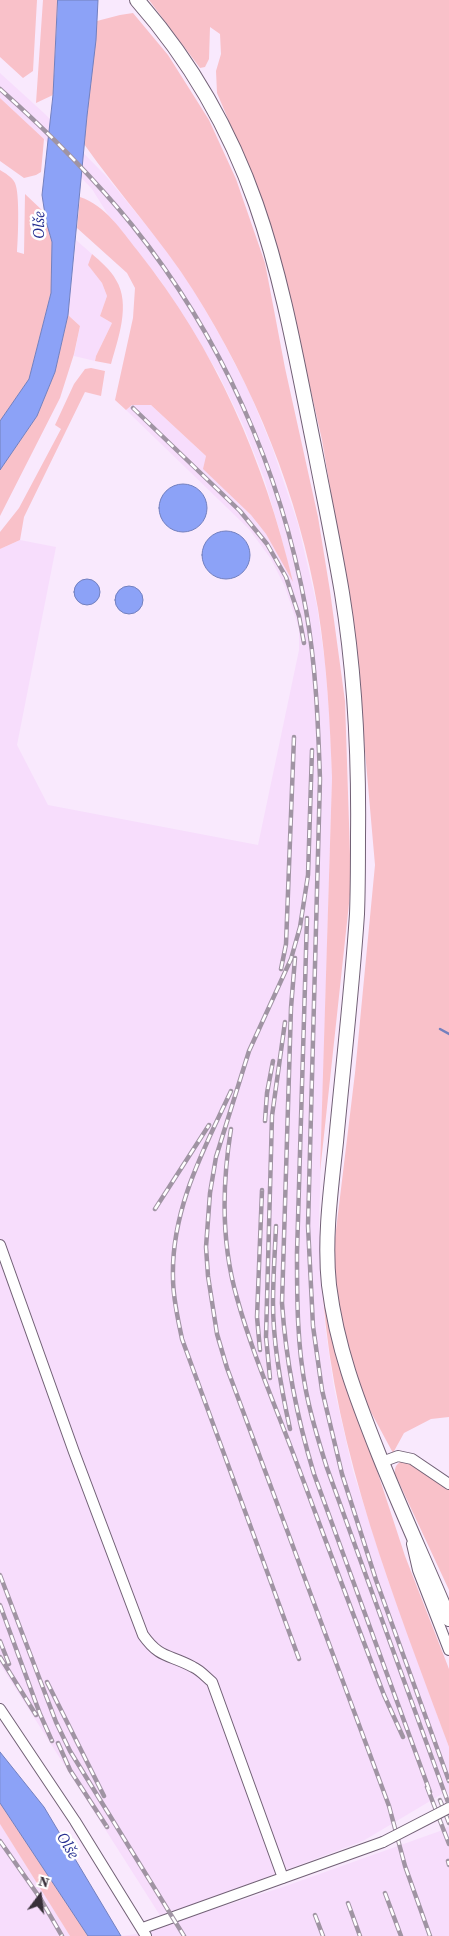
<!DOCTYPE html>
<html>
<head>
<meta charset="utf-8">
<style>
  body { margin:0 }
  #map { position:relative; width:449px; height:1936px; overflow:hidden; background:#f9e9fd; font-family:"Source Serif 4",serif }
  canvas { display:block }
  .north { position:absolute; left:15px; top:1871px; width:50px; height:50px; -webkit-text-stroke:4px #fff; paint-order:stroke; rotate:15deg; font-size:14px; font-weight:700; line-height:20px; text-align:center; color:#383039 }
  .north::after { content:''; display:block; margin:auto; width:18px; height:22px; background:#383039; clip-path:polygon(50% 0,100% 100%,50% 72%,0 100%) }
</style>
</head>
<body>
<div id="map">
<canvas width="449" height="1936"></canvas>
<div class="north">N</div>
</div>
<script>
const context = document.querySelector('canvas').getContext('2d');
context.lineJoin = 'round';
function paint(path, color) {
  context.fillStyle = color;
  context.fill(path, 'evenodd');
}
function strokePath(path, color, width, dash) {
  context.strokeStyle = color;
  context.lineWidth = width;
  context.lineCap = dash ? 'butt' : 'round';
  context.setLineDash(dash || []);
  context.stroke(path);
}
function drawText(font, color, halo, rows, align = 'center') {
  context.font = font + ' "Source Serif 4",serif';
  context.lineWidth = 5;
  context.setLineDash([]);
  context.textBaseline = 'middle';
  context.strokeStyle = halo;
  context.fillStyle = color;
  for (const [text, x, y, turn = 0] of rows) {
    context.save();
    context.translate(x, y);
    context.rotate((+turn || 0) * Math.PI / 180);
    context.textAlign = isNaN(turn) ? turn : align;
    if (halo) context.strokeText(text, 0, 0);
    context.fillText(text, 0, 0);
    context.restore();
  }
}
const built = new Path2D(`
  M 0,73 L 45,114 L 106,176 L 160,242 L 193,289 L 222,339 L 249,391 L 272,447 L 298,524 L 317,606 L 325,662 L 330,722 L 332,778 L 319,1224 L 325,1326 L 334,1388 L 353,1471 L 387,1577 L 449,1747 L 449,1795 L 447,1791 L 363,1841 L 161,1917 L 0,1664 L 0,549 L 20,540 L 56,547 L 17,745 L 48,805 L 258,845 L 299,650 L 299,629 L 285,587 L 271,559 L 249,529 L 126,410 L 132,405 L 151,405 L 206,456 L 204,469 L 251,515 L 266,534 L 292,579 L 279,529 L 264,478 L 243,425 L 218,373 L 160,280 L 107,213 L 92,189 L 44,139 L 0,98 Z
  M 76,240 L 92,254 L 89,265 L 102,283 L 107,296 L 100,316 L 112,323 L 96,356 L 95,361 L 74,356 L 80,326 L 68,315 Z
  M 0,1824 L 70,1936 L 0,1936 Z
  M 449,1826 L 449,1936 L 121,1936 L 136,1934 L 283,1887 L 440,1831 Z`);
const green = new Path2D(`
  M 0,0 L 37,0 L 33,71 L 23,78 L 0,57 Z
  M 43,0 L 58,0 L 53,95 L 36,103 Z
  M 149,0 L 449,0 L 449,1417 L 431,1419 L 404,1433 L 393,1453 L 365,1401 L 341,1331 L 333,1255 L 355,1073 L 375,865 L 355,637 L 322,440 L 289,294 L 256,185 L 217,93 L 216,71 L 221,54 L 220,34 L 210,27 L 209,59 L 205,67 L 200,68 Z
  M 133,13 L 168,55 L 209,120 L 236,179 L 265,263 L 285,368 L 318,517 L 330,591 L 345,701 L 351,885 L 320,1172 L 332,778 C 330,721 327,665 318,609 C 299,496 254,386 193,290 C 160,238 119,194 84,144 L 97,21 L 120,15 Z
  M 0,98 L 44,139 L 41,172 L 36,175 L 24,178 L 0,161 Z
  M 0,170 C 5,173 12,177 15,183 C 20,194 18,239 17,252 L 24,254 L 25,194 L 44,212 L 52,242 L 51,293 L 29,379 L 0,421 Z
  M 80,197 C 106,206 121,230 137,250 C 216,349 264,460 293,582 L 266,534 L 251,515 L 203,469 L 206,456 L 151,405 L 132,405 L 126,410 L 115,400 L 133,318 L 135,288 L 127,273 L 77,228 Z
  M 92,254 C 100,261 111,270 116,280 C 131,304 118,339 111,364 L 95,361 L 96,356 L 112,323 L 100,316 L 107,296 L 102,283 L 88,265 Z
  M 68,315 L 80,326 L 74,354 L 60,398 L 0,516 L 0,470 L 37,416 L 55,372 Z
  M 91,368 L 105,371 L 101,396 L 85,392 L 24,517 L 20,540 L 0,549 L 0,532 L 19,508 L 61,429 L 55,425 L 74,384 L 85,369 Z
  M 323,1296 L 335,1352 L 368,1443 L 405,1556 L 449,1669 L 449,1747 C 395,1600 335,1454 323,1296 Z
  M 405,1460 L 411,1462 L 449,1489 L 449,1590 L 395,1474 C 394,1466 398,1462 405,1460 Z
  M 0,1803 L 88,1936 L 70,1936 L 0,1824 Z`);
const water = new Path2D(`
  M 58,0 L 98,0 L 96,40 L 87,116 L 68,315 L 55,372 L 37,416 L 0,470 L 0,421 L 29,379 L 51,293 L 52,242 L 46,221 L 42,195 L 53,95 Z
  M159 508a24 24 0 1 1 48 0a24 24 0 1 1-48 0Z
  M202 555a24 24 0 1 1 48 0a24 24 0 1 1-48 0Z
  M74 592a13 13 0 1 1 26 0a13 13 0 1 1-26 0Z
  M115 600a14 14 0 1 1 28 0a14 14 0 1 1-28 0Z
  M 0,1752 L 44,1807 L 121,1936 L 88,1936 L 0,1803 Z`);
const stream = new Path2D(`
  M 440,1029 L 449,1034`);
const street = new Path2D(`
  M 0,1245 L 74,1452 L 143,1635 C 160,1659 169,1654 193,1667 C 200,1670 206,1677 212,1682 L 283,1878
  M 382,1462 L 398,1456 L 412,1459 L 449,1484
  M 412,1544 L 418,1570 L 449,1650
  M 0,1709 L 75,1821 L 146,1936
  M 143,1928 L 383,1842`);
const secondary = new Path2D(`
  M 137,0 C 189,59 230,130 256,204 C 284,284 298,368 315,451 C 324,498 334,545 342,593 C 355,673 359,756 358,837 C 358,863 358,888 357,914 C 352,990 343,1066 336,1142 C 331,1189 324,1238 329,1285 C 337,1348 356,1397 379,1455 C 401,1510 426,1564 449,1619`);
const rail = new Path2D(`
  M 0,89 C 47,131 92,176 132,225 C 221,336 281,470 306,610 C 316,666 318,722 320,779 L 308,1226 L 313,1326 L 322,1390 L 342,1474 L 376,1580 L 449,1781
  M 133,408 L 240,511 L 267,544 L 286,577 L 299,616 L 304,643
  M 312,750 L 308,875 L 300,927 L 291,959 L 249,1051 L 216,1157 L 210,1193 L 206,1247 L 208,1276 L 217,1334 L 227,1368 L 389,1806 L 405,1866 L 430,1936
  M 307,918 L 297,1253 C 297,1299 297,1345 306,1391 C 311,1417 319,1443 327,1468 L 449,1805
  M 295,958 L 291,1008 L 282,1303 C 286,1362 297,1418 314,1474 L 430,1792
  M 281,969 L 286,944 L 294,737
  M 231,1091 C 203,1151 171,1210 173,1278 C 173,1299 178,1319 182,1339 L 299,1659
  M 265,1121 L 267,1093 L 273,1061
  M 231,1129 C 222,1185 221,1243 237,1298 C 253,1356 278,1412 299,1469 C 327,1544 355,1620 384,1695 L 403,1737
  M 155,1209 L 209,1125
  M 276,1226 C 275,1251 273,1277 273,1303 C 273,1345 281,1388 290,1429
  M 260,1350 L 257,1317 L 262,1190
  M 270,1378 L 266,1337 L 272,1116 L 285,1022
  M 0,1575 L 56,1722 L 70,1751 L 184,1936
  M 0,1605 L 40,1714 L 52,1741
  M 0,1641 L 9,1664
  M 0,1657 L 36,1715
  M 47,1682 L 104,1796
  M 58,1743 L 70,1770 L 107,1827
  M 427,1787 L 449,1844
  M 440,1800 L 449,1823
  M 0,1841 L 40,1898 L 62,1936
  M 448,1861 L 449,1865
  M 385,1893 L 401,1936
  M 348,1903 L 360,1936
  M 315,1915 L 323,1936`);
const streetBridge = new Path2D(`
  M 383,1842 L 449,1808`);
const waterNames = [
  ["Olše",40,225,-89],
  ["Olše",67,1846,59]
];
paint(built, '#f7ddfc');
paint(green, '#f9c1c9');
paint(water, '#8ca2f7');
strokePath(water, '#7380be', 1);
strokePath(stream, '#7380be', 2.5);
strokePath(street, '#726176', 12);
strokePath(secondary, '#726176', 16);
strokePath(street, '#fff', 10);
strokePath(secondary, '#fff', 14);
strokePath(rail, '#a094a3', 4.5);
strokePath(rail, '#fff', 2.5, [8]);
strokePath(streetBridge, '#726176', 12, []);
strokePath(streetBridge, '#fff', 10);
drawText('italic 16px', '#273091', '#fff', waterNames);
</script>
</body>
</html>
